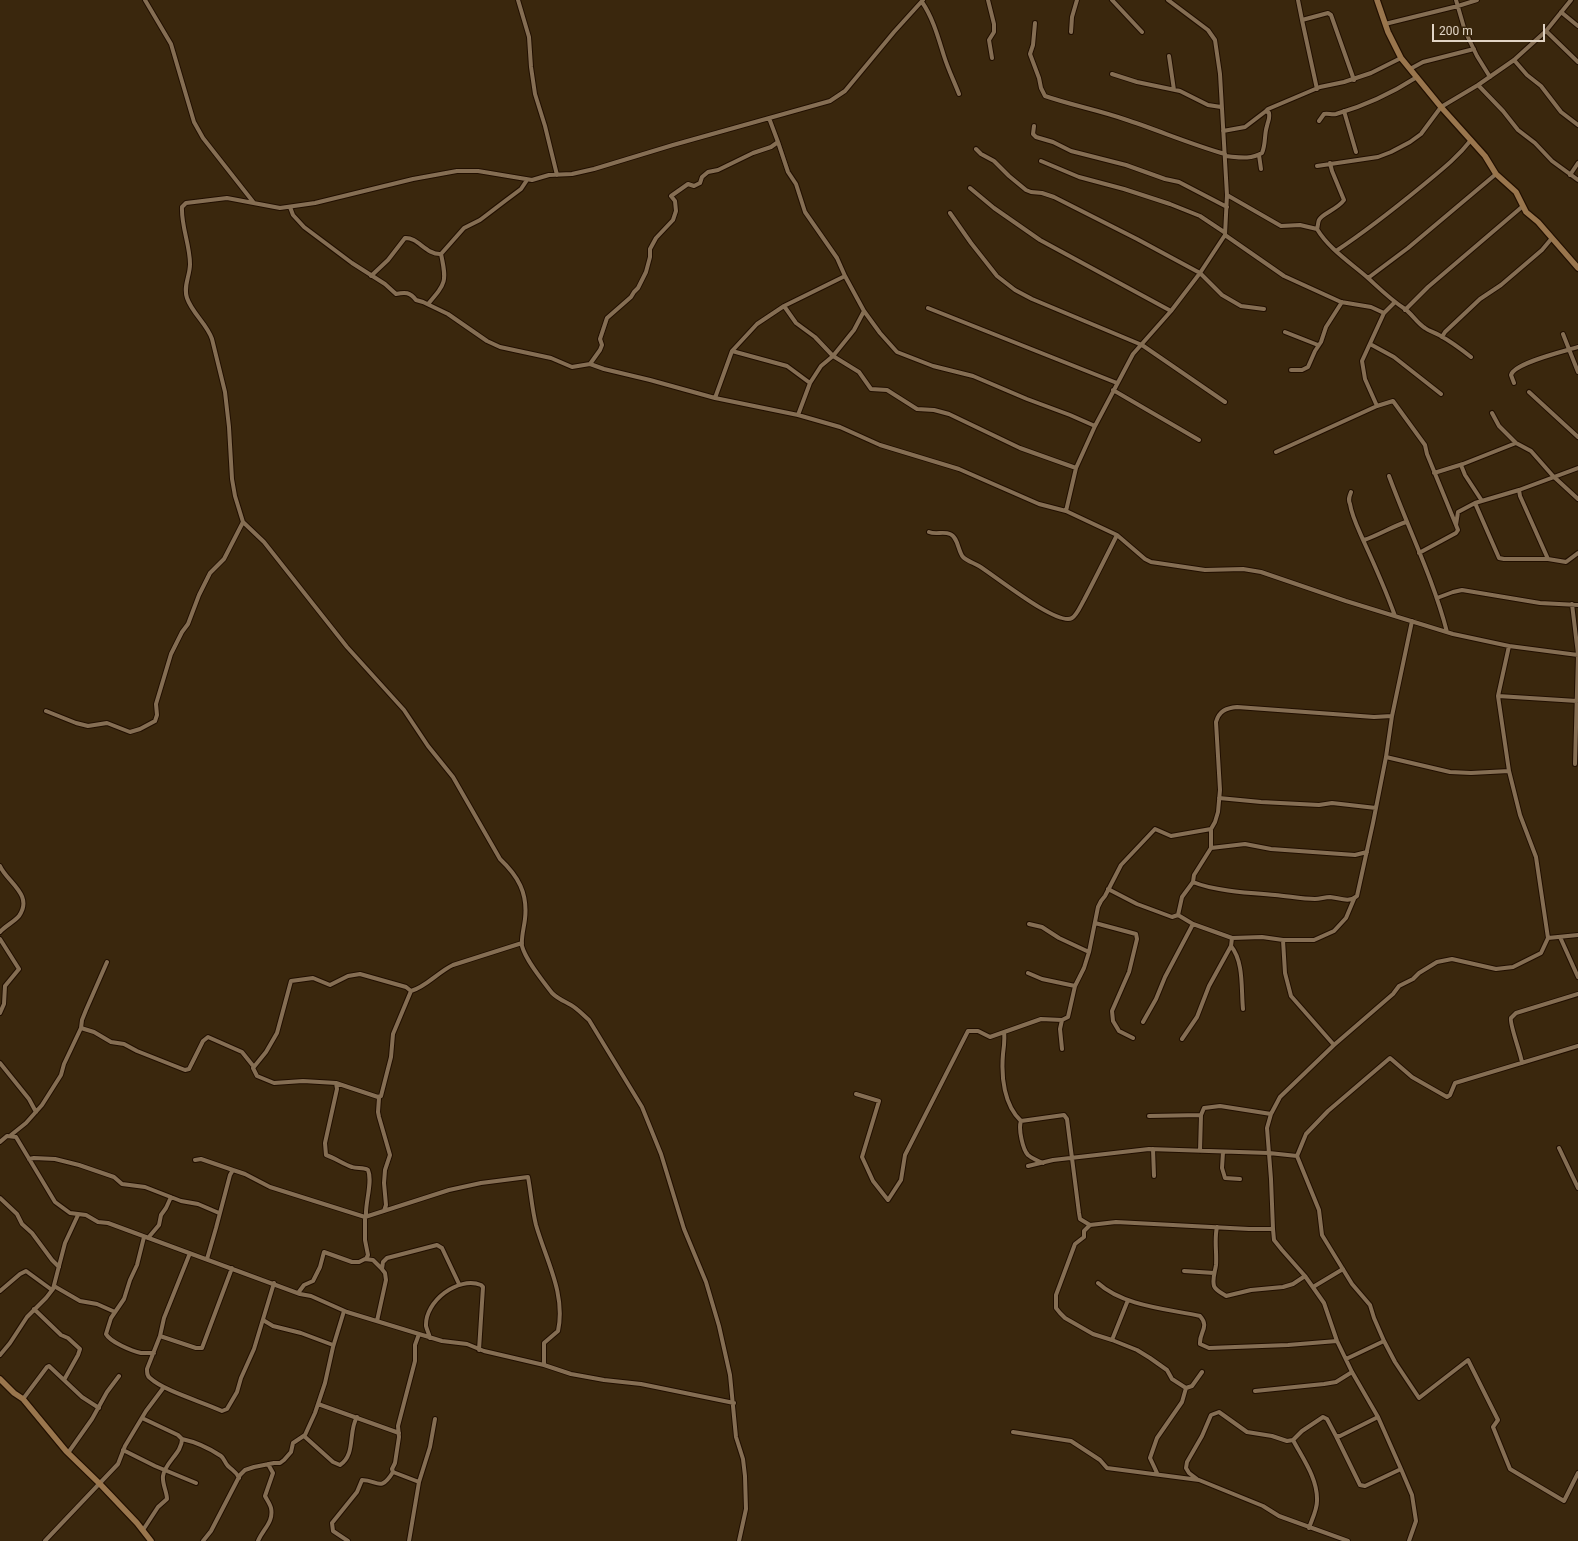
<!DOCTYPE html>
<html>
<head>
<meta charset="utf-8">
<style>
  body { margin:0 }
  #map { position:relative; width:1578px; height:1541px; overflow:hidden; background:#3a270d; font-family:Roboto,sans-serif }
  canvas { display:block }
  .scale { position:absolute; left:1432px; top:24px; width:113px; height:18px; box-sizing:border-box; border:2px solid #e1d4c5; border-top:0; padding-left:5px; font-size:12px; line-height:14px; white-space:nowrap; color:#e1d4c5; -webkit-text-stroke:3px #3a270d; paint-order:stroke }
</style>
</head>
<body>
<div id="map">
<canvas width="1578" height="1541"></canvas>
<div class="scale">200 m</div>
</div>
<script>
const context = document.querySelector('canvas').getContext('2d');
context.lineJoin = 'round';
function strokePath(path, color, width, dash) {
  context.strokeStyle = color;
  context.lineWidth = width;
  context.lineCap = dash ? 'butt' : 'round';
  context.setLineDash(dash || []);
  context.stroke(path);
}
const street = new Path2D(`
  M 145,0 L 171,44 L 194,122 L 203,138 L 254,203
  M 518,0 L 529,37 L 531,67 L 535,94 L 545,126 L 557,175
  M 988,0 L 994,24 L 994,32 L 989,40 L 992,58
  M 1112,0 L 1142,32
  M 1298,0 L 1302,20
  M 1456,0 L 1465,31 L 1477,56 L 1490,77
  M 922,2 C 933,18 938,37 944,56 C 948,69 954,81 959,94
  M 1561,12 L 1578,26
  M 1035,23 L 1033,45 L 1030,54 L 1039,78 L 1041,88 L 1045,96 C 1071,105 1098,110 1124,119 C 1158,130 1190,144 1225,154
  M 1385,24 L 1458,6 L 1477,0
  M 1546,31 L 1578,62
  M 1071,32 L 1072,17 L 1077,0
  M 1169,56 L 1174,90
  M 1514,60 L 1527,75 L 1541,86 L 1561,112 L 1578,125
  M 1410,69 L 1423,62 L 1474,49
  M 1112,74 L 1137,82 L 1180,91 L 1208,105 L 1221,107
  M 1478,85 L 1503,111 L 1518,130 L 1535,143 L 1552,161 L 1578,180
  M 1317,89 L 1302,20 L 1328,13 L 1331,15 L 1354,80
  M 1344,111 L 1356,152
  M 1319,121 L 1324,114 C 1328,113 1332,115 1336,114 C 1364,106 1392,93 1417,77
  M 1034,126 L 1033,134 L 1036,137 L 1053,142 L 1071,151 L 1126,165 L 1165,179 L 1179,182 L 1227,207
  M 1223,131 L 1245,127 L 1266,111
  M 778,142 L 788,172 L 796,184 L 805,212 L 837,258 L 845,276 L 864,311 L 880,333 L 897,352 L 933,366 L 973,376 L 1027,399 L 1070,415 L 1095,426
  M 976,149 L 981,154 L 994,161 L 1009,176 L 1026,190 L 1031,192 L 1042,193 L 1054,197 L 1137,239 L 1200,273 L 1222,295 L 1241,306 L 1264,309
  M 1259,155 L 1261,169
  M 1225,156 C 1238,157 1250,160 1262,153 C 1266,144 1264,135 1267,126 C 1268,120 1270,120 1269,113 L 1266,111 L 1268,109 L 1320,87 L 1344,82 L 1371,73 L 1401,58
  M 1041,161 L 1079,177 L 1124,189 L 1170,204 L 1200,216 L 1224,232
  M 1330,163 L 1332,171 L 1344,200 C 1338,209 1321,214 1319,220 C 1318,222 1318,226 1317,229 C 1329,249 1351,263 1368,278 C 1380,289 1391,300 1405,309 C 1412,314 1417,323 1425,328 C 1429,331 1434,332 1439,335 C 1450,341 1461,349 1471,357
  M 1317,166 L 1378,157 L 1391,152 L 1410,142 L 1421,134 L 1441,107 L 1478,85 L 1514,60 L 1546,31 L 1571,0
  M 1570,175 L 1578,163
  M 970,188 L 994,208 L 1040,240 L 1171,311
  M 1227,195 L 1281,226 L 1300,225 L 1317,229
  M 290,207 L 293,215 L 304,227 L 352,263 L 385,284 L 396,294 C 405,292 410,292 416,300 L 423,302 L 448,314 L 487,341 L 500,347 L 551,358 L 572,367 L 590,364 L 604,369 L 650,380 L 715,398 L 798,415 L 840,427 L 880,445 L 959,469 L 1039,504 L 1066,511 L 1117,535 L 1145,559 L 1151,562 L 1205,570 L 1243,569 L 1261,572 L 1346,601 L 1453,634 L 1509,646 L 1578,655
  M 950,213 L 971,243 L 997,276 L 1015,290 L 1032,299 L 1142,345 L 1225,402
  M 1225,235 L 1284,276 L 1341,302 L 1371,307 L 1384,313
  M 1336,251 C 1366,231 1394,209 1422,186 C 1440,171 1457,158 1471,140
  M 371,276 L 388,260 L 405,238 C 418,237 426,255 441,254 L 464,228 L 480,220 L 505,201 L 521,189 L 527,180
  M 1368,278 L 1408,248 L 1496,174
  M 428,304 C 446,283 447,282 441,254
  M 784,306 L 796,323 L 815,337 L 833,356 L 859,372 L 871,389 L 887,390 L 917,409 L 934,410 L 949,414 L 1020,448 L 1076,468
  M 928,308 L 1117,383
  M 1405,310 L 1428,287 L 1523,206
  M 1285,332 L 1318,345
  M 1563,334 L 1578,372
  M 1442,337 L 1445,332 L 1480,299 L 1501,285 L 1542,250 L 1552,238
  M 1370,344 L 1394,357 L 1441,394
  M 732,351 L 787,366 L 810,383
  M 590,364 L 600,350 L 602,345 L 600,339 L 607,318 L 631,297 L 634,292 L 638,288 L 646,272 L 650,257 L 650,249 L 656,238 L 673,220 L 676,211 L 675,201 L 671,196 L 688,184 L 694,186 L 700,183 L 702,177 L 708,172 L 718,170 L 753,153 L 771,147 L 778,142 L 769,118
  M 1291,370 L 1302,370 L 1308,367 L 1315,351 L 1321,342 L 1326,327 L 1342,302
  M 1514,383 L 1511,375 C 1514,363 1565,351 1578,347
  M 1113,390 L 1199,440
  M 1529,392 L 1578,437
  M 715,398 L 732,351 L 757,324 L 784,306 L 845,276
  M 1377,406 L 1365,379 L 1362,361 L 1384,313 L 1394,303
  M 1492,413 L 1499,426 L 1516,443 L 1531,451 L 1553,476 L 1578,499
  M 798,415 L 810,383 L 821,366 L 833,356 L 854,330 L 864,311
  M 1276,452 L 1377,406 L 1393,401 L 1425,445 L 1427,454 L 1456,525
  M 1461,465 L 1465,475 L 1482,501
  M 1434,473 L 1463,464 L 1516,443
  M 1389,476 C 1408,528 1433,578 1447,632
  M 1519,490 L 1520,496 L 1548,559
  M 1351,492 C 1349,497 1348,500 1350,504 C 1352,517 1359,530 1364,542 C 1375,566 1386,591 1395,616
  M 1475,503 L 1499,558 L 1504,559 L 1548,559 L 1566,562 L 1578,553
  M 1066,511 L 1076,468 L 1095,426 L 1133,354 L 1171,311 L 1200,273 L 1225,235 L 1227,195 L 1220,74 L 1215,40 L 1208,30 L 1168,0
  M 929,532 C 936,535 943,531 950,534 C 958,537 958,551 963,557 C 967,561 974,563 979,566 C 994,575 1058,627 1072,618 C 1077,615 1081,605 1084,600 C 1095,579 1106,557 1117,535
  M 1364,540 C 1379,535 1391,527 1406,522
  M 1419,553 L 1456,533 L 1458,530 L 1456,525 L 1458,512 L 1475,503 L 1519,490 L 1578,468
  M 1437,598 L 1453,592 L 1462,590 L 1540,603 L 1578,605
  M 1572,604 L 1578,654
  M 1498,696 L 1577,701
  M 46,711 L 76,723 L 88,726 L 107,723 L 130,732 L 140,729 L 155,721 L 157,715 L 156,704 L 171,654 L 182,632 L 188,624 L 199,595 L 210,573 L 224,559 L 243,522
  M 1392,716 L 1374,717 L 1237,707 C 1226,708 1219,711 1216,722 L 1220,790 L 1218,812 L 1215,822 L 1211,829 L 1211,848 L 1194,875 L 1193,882 C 1214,891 1251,893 1275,895 C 1288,896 1302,899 1315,899 C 1320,899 1325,897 1330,897 C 1340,898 1349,903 1357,896 L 1373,823 L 1386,757 L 1392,716 L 1412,621
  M 1386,757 L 1450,772 L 1471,773 L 1509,771
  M 1575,764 L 1578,655
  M 1219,798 L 1261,802 L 1319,805 L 1332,803 L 1376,808
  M 1211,848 L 1245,844 L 1271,849 L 1355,855 L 1367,852
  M 0,866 C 7,882 34,895 19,916 C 14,922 5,926 0,932
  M 1108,889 L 1137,904 L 1172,917 L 1178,915 L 1182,897 L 1193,882
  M 1178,915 L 1193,924 L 1232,938 L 1262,937 L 1283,940 L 1314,940 L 1334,931 L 1346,918 L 1354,899
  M 1095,923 L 1136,934 L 1137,939 L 1129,972 L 1112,1011 L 1113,1021 L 1119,1031 L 1133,1038
  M 1029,924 L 1042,927 L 1059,938 L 1089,952
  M 1560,937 L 1578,977
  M 1232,938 L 1231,946 C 1244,962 1241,989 1243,1009
  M 1548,938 L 1578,935
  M 0,939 L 19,969 L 5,986 L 4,1004 L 0,1013
  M 1283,940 L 1285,973 L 1291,996 L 1334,1045
  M 1028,973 L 1042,979 L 1075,986
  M 1143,1022 L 1156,999 L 1165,977 L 1193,924
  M 81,1028 L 94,1032 L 111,1042 L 124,1044 L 137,1051 L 185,1070 L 189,1069 L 203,1041 L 208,1037 L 242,1052 L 254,1067
  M 1004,1032 C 1005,1040 1004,1047 1003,1054 C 1001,1077 1004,1105 1021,1121
  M 1182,1039 L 1197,1017 L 1209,986 L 1231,946
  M 1578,1046 L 1455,1083 L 1450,1095 L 1447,1097 L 1412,1077 L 1390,1058 L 1328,1111 L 1306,1134 L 1297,1156 L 1319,1210 L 1322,1235 L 1352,1284 L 1370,1305 L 1374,1318 L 1384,1341 L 1395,1362 L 1419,1398 L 1468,1360 L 1498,1420 L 1493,1427 L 1510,1469 L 1564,1501 L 1578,1473
  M 1062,1049 L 1060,1029 L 1062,1020 L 1068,1017 L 1075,986 L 1084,968 L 1089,952 L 1098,907 L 1101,901 L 1105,896 L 1121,865 L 1155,829 L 1171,836 L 1211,829
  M 0,1063 L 29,1099 L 36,1112
  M 1522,1063 C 1521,1054 1509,1023 1511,1018 C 1512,1017 1515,1014 1516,1013 L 1578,994
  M 336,1083 L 378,1097 L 381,1096 L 391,1057 L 393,1034 L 411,991
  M 856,1094 L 879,1101 L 862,1157 L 873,1181 L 888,1200 L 901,1180 L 905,1155 L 968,1031 L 978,1031 L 990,1037 L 1041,1019 L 1062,1020
  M 379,1098 L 378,1112 L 379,1117 L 390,1155 L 385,1170 L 384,1183 L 386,1205 L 384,1211
  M 1149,1116 L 1201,1115
  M 11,1135 L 26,1123 L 42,1105 L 61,1075 L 64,1064 L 81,1028 L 82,1020 L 86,1010 L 107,962
  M 0,1142 L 7,1136 L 16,1137 L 55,1202 L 70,1213 L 86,1215 L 98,1222 L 108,1223 L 300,1294 L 311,1296 L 347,1312 L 442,1341 L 467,1344 L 484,1351 L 544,1365 L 571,1374 L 604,1380 L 641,1384 L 734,1403
  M 1559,1148 L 1578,1188
  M 1153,1149 L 1154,1176
  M 1200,1151 L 1201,1115 L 1204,1108 L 1220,1106 L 1271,1114
  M 1223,1152 L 1222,1168 L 1225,1178 L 1240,1179
  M 29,1159 L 34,1158 L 55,1159 L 79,1165 L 114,1177 L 122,1184 L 145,1187 L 181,1201 L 198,1204 L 219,1213
  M 195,1160 L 201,1159 L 233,1170
  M 1043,1163 C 1038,1161 1033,1159 1028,1155 C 1023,1150 1018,1129 1021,1121 L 1064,1115 L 1067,1119 L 1079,1213 L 1080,1219 L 1090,1225 L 1116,1222 L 1249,1229 L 1273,1229
  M 1028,1166 L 1053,1160 L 1149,1149 L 1269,1153 L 1297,1156
  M 0,1198 L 17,1214 L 22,1224 L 32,1233 L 52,1260 L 59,1267
  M 366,1216 C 365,1203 373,1181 368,1170 C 363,1167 357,1169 352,1167 C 343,1164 335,1158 326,1155 L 325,1143 L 337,1089 L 336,1083 L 303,1081 L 274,1083 L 257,1076 L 253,1068 L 266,1052 L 277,1033 L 291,981 L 313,978 L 330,985 L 348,976 L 360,974 L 406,987 L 411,991 C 426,987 438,972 453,965 L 522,943
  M 365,1217 L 365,1240 L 368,1255 L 366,1259
  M 1090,1225 L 1084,1231 L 1084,1237 L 1075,1244 L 1056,1295 L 1056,1308 L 1060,1313 L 1065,1318 L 1093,1334 L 1112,1340 L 1137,1350 L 1150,1358 L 1167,1370 L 1172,1379 L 1186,1388 L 1192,1386 L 1202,1372
  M 1217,1227 C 1214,1240 1217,1252 1216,1265 C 1215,1272 1212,1279 1214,1286 C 1216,1291 1222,1293 1226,1296 L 1251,1290 L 1283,1287 L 1293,1284 L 1305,1276
  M 144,1237 L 137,1265 L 130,1280 L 124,1299 L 111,1318 L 106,1334 C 110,1342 132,1351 141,1353 C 145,1353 150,1353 154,1353
  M 148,1238 L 159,1225 L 161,1215 L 166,1208 L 171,1197
  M 190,1253 L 164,1318 L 160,1336 L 196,1348 L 202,1348 L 232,1268
  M 207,1259 L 216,1228 L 230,1175 L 233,1170 L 245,1174 L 270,1187 L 365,1217 L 449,1190 L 481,1183 L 528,1177 C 531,1193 532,1209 536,1225 C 546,1260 566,1294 558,1331 L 544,1343 L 544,1365
  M 382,1269 L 383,1262 L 387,1258 L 437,1245 L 442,1248 L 459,1284
  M 1184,1271 L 1214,1273
  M 1098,1283 C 1123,1306 1168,1309 1200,1316 C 1210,1327 1199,1332 1200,1344 L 1209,1348 L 1288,1345 L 1337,1341
  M 54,1286 L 80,1301 L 97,1304 L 115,1312
  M 1313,1287 L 1343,1269
  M 0,1291 L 20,1274 L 26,1271 L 52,1290
  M 298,1293 L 304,1285 L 313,1281 L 320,1267 L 324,1252 L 352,1262 L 359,1262 L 365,1259 L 373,1260 L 381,1268 L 385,1273 L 386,1280 L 377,1321
  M 34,1309 L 61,1335 L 68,1338 L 80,1349 L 78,1355 L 64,1380
  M 263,1320 L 273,1326 L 301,1333 L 333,1345
  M 160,1336 L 147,1369 C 147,1373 147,1376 150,1378 C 164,1391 203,1402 222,1411 L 227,1409 L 237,1392 L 241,1378 L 254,1349 L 274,1283
  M 430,1338 C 429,1334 427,1330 426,1326 C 425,1301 458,1276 481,1285 L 483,1287 L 479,1350
  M 1112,1340 L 1128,1300
  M 0,1355 L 10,1343 L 27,1317 L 46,1298 L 53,1289 L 65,1243 L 78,1215
  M 1346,1359 L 1384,1341
  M 1255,1391 L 1324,1384 L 1336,1382 L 1352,1372
  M 23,1399 L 47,1367 L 49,1366 L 82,1397 L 99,1408
  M 318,1404 L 399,1433
  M 142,1418 L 178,1435 L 182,1439 C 182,1453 165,1462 163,1476 C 162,1484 167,1492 167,1499 L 158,1507 L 143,1530
  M 1013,1432 L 1071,1441 L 1100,1460 L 1107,1468 L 1199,1480 L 1263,1506 L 1279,1516 L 1348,1541
  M 304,1436 L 333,1462 L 340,1465 C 356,1455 348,1431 357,1417
  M 1336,1436 L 1360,1485 L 1365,1486 L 1401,1469
  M 182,1439 C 196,1442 209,1448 221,1456 C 224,1458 225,1463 228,1466 C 233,1471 236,1471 239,1478
  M 1293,1440 C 1303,1459 1318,1479 1317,1501 C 1317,1510 1312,1519 1309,1528
  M 123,1450 L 155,1466 L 196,1483
  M 68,1453 L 92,1419 L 107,1392 L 119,1376
  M 1157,1473 L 1150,1458 L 1157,1438 L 1182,1402 L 1186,1388
  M 1197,1479 L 1189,1473 L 1186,1468 L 1187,1462 L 1202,1436 L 1211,1415 L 1219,1412 L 1247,1432 L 1272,1436 L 1287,1441 L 1293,1440 L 1302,1431 L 1323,1417 L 1327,1419 L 1336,1436 L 1340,1436 L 1378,1417
  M 419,1482 L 430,1447 L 435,1419
  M 45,1541 L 118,1464 L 125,1446 L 146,1411 L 164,1387
  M 203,1541 L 211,1531 L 240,1475 L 245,1470 L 254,1467 L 274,1463 L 280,1463 L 284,1460 L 291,1452 L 293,1443 L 305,1435 L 315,1413 L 325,1383 L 333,1347 L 344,1311
  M 258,1541 C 263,1529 274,1522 271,1508 C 270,1504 267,1500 265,1496 L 273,1473 L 268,1464
  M 348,1541 L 333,1531 L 332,1523 L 357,1492 L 362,1480 C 378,1480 380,1493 393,1472
  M 409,1541 L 419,1482 L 393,1472 L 392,1469 L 395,1463 L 399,1437 L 398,1426 L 415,1361 L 415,1345 L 419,1334
  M 739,1541 L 746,1509 L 745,1476 L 743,1459 L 736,1437 L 730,1375 L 719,1326 L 706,1282 L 684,1229 L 661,1154 L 642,1107 L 589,1020 C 583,1015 578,1009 571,1005 C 564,1001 558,999 552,993 C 543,981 526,961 522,946 C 521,937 524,928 525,919 C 528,893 518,876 500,859 L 453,777 L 428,746 L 404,710 L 347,647 L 264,542 L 243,522 L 235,496 L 232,479 L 229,427 L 225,392 L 212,339 C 207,324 192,313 187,298 C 183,286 190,276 190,264 C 190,245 181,226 182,207 L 186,203 L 227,198 L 280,208 L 315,203 L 413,179 L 457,171 L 478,171 L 532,180 L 549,175 L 572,174 L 594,169 L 673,145 L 830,101 L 845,91 L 894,32 L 923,0
  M 1409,1541 L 1416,1521 L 1412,1495 L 1401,1469 L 1378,1417 L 1352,1372 L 1337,1341 L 1324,1303 L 1305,1276 L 1282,1250 L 1274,1240 L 1273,1229 L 1271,1179 L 1267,1128 L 1271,1114 L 1280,1097 L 1334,1045 L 1393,994 L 1399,986 L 1413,979 L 1419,973 L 1437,962 L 1452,959 L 1496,969 L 1513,967 L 1541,953 L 1548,938 L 1536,857 L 1520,815 L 1509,771 L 1498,696 L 1509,646`);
const secondary = new Path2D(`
  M 1377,0 L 1388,32 L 1401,58 L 1441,107 L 1485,156 L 1496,174 L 1516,192 L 1526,212 L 1538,222 L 1578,268
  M 0,1379 L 14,1393 L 23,1399 L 66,1451 L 100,1484 L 137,1523 L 151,1541`);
strokePath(street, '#210f00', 6);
strokePath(secondary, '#210f00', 8);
strokePath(street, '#856e53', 4);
strokePath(secondary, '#9a764d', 5.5);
</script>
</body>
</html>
